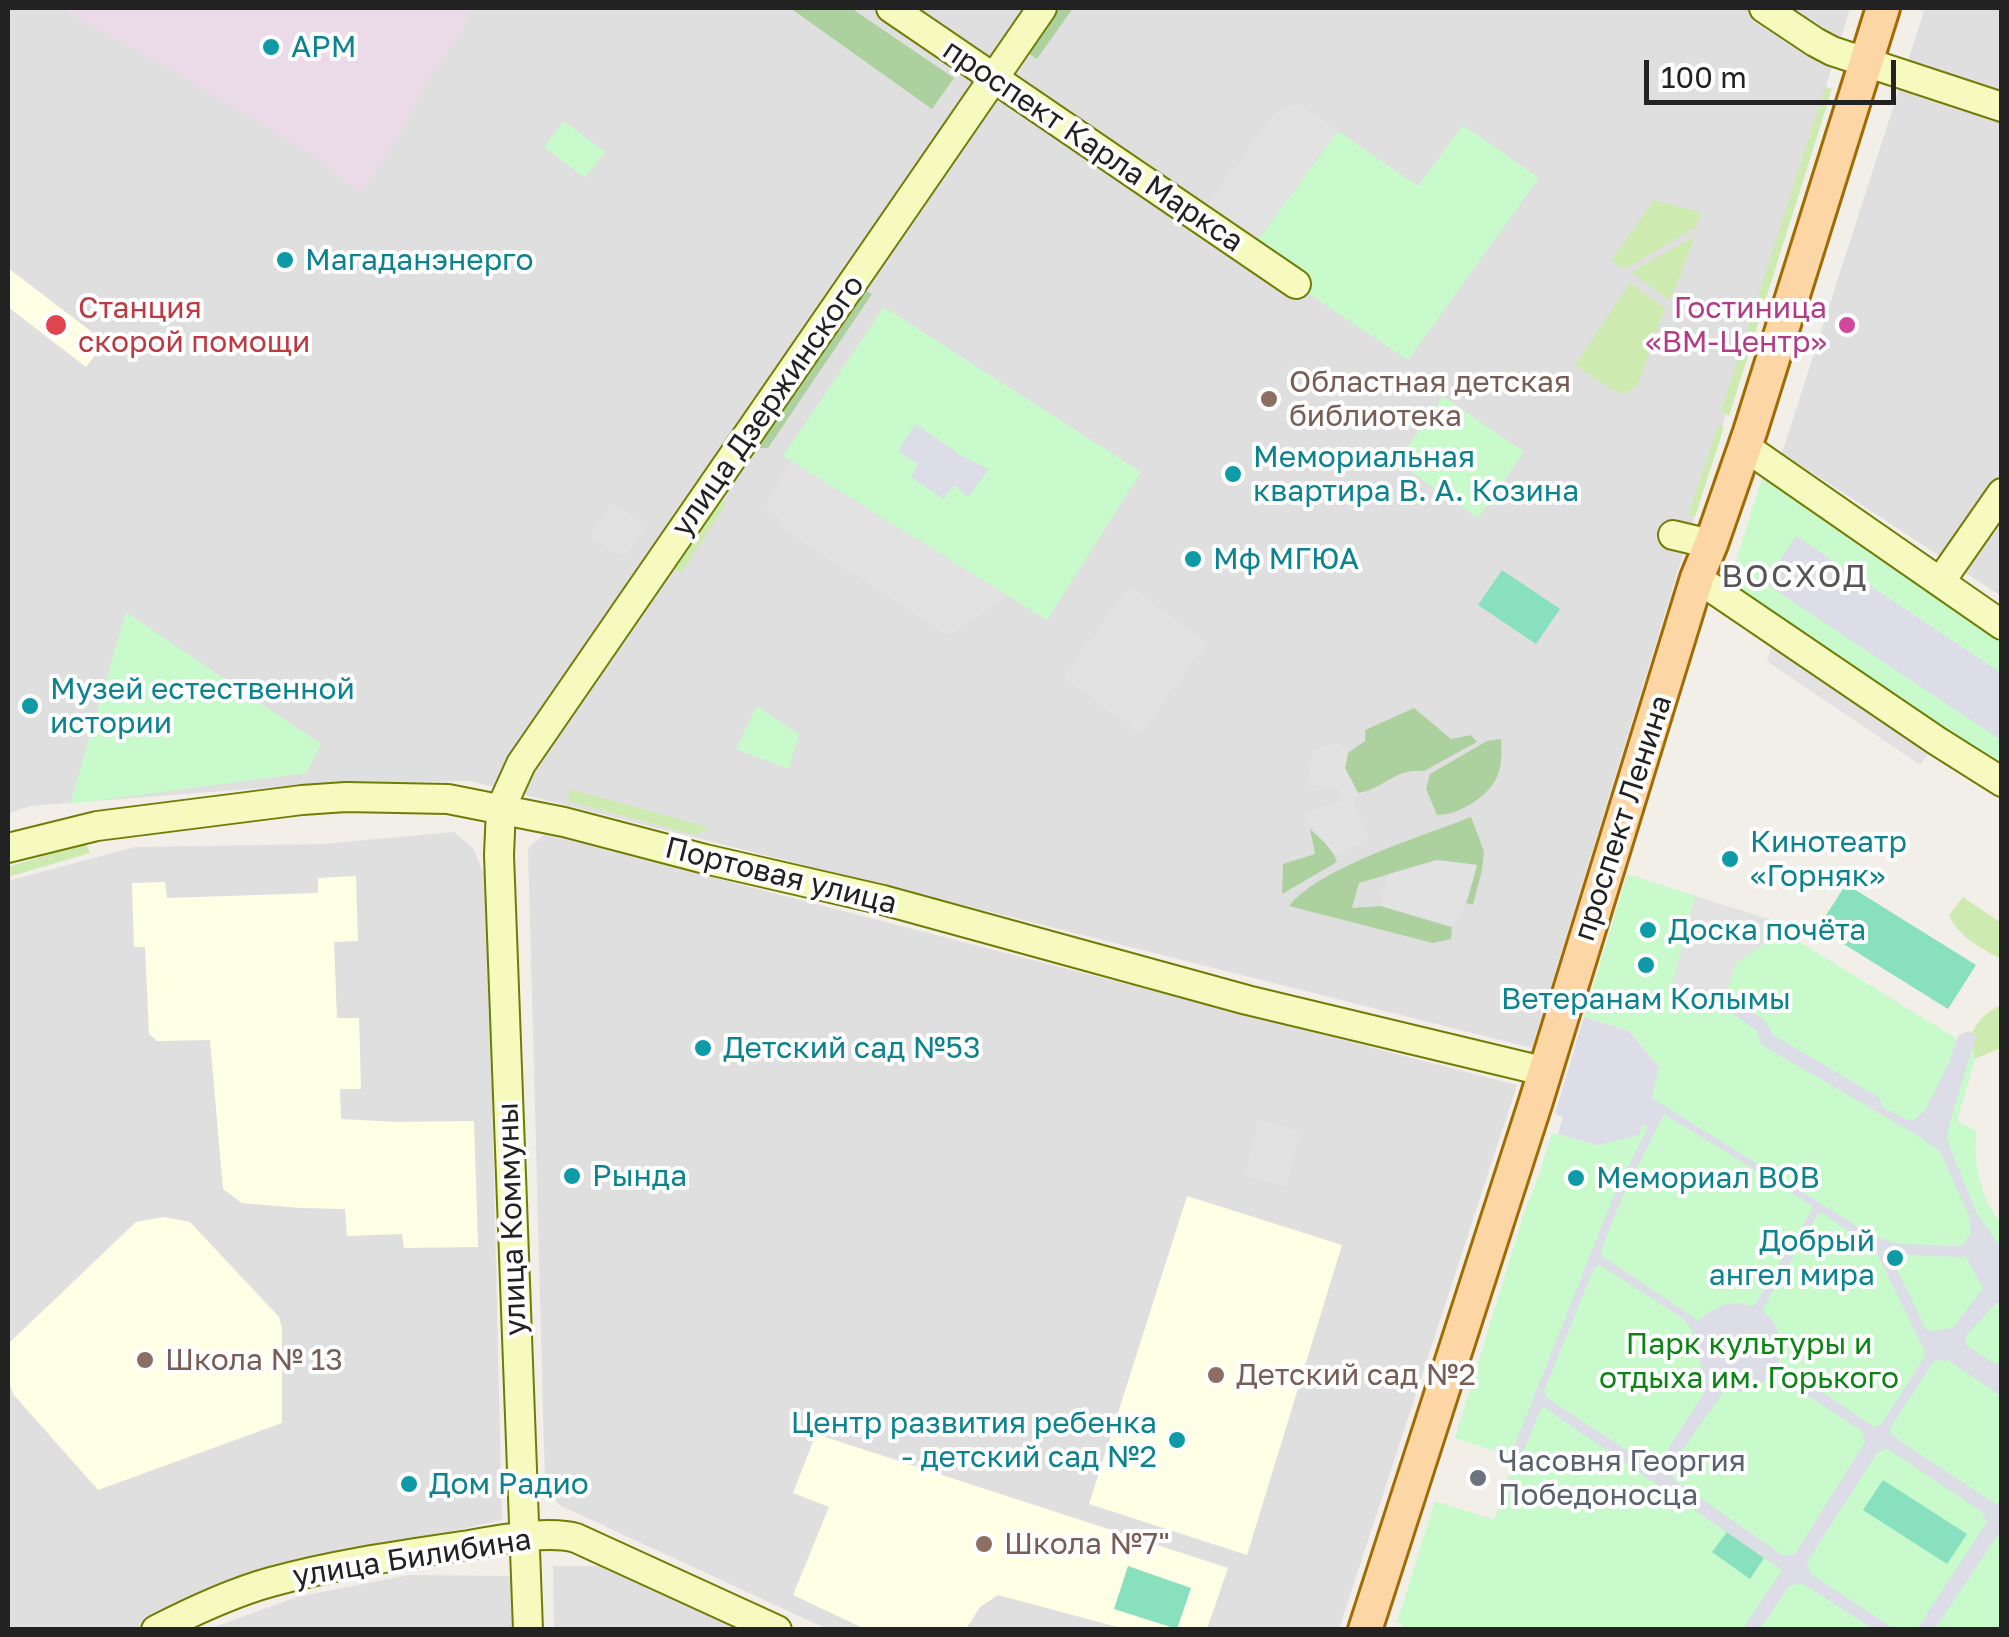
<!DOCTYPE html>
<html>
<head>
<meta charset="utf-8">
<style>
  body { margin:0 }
  #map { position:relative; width:2009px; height:1637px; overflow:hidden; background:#f2efe9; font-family:"Golos Text",sans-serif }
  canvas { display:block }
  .frame { position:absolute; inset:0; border:10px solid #222; pointer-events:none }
  .scale { position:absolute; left:1644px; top:60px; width:252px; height:45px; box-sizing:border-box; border:5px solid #222; border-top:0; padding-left:12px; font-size:30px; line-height:35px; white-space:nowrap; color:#222; -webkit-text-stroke:8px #fff; paint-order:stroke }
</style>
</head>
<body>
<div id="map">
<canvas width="2009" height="1637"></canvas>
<div class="frame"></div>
<div class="scale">100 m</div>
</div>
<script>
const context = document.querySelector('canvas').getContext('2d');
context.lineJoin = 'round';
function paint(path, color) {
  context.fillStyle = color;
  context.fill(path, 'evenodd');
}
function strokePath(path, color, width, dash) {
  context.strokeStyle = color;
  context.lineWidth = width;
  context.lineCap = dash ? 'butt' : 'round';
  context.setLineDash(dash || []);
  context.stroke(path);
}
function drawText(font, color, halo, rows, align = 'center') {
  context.font = font + ' "Golos Text",sans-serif';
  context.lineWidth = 8;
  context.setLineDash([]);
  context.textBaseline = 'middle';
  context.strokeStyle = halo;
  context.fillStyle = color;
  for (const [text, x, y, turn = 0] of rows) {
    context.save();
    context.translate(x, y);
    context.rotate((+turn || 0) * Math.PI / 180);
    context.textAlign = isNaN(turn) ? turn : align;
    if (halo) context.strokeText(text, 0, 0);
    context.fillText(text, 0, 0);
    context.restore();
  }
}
const residential = new Path2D(`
  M 8,8 L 1850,8 L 1532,1048 L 470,781 L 324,783 L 31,806 L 8,813 Z
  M 1925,8 L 2001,8 L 2001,596 L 1782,453 Z
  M 454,832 L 473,848 L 487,881 L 502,1520 L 304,1564 L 190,1600 L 134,1629 L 13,1629 L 8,1622 L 8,881 L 135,847 L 321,844 Z
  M 545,834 L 1517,1085 L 1339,1629 L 827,1629 L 559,1505 L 545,1484 L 528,848 Z
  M 553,1566 L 599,1566 L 737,1629 L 554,1629 Z
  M 409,1575 L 512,1576 L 513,1629 L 209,1629 L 297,1597 Z`);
const industrial = new Path2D(`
  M 60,8 L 471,8 L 462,31 L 428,80 L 397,139 L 361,194 L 311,154 L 154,60 Z`);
const education = new Path2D(`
  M 8,268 L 105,342 L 86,367 L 8,307 Z
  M 356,876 L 358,941 L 334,942 L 337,1018 L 359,1018 L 361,1089 L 340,1089 L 341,1119 L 397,1122 L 474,1121 L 478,1247 L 404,1248 L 402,1234 L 347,1236 L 345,1209 L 300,1208 L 242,1203 L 223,1189 L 210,1040 L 157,1041 L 149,1034 L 145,947 L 134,947 L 132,883 L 165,882 L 167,898 L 318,893 L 318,878 Z
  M 1187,1196 L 1342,1245 L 1247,1555 L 1089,1504 Z
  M 164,1217 L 190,1222 L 279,1317 L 282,1328 L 282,1423 L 98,1490 L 13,1394 L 8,1377 L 8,1344 L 136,1222 Z
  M 816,1434 L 1228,1568 L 1207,1629 L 1125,1629 L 998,1595 L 980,1607 L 966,1629 L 865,1629 L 793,1595 L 829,1507 L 793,1493 Z`);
const grass = new Path2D(`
  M 1825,87 L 1832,89 L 1729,416 L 1721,412 Z
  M 1654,200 L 1701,212 L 1696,227 L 1625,269 L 1611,261 Z
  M 1695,236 L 1670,301 L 1631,272 Z
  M 1630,283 L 1665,308 L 1637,387 L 1622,394 L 1608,387 L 1575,365 Z
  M 1718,425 L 1724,427 L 1695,517 L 1688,515 Z
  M 716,498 L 726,504 L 681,573 L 671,567 Z
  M 570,789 L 711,828 L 695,835 L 568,801 Z
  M 86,843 L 90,853 L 8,877 L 8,867 Z
  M 1963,897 L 2001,923 L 2001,959 C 1982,949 1958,936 1949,915 Z
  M 2001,1005 L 2001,1048 L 1975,1059 L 1972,1048 L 1966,1044 C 1974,1026 1983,1013 2001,1005 Z`);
const forest = new Path2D(`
  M 790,8 L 851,8 L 954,78 L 932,109 Z
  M 1054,8 L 1073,8 L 1037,59 L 1024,50 Z
  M 862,288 L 872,294 L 768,448 L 752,448 Z
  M 1414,708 L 1451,739 L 1471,735 L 1477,742 L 1424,771 C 1394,768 1383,790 1358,793 L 1345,768 L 1348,753 L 1365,741 L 1365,730 Z
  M 1501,739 C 1502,753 1502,769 1495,781 C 1484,799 1458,815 1437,815 L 1426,789 L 1430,774 L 1487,741 Z
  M 1471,817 L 1484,851 L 1482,870 L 1473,905 L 1466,903 L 1477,865 L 1437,860 L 1359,883 L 1352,908 L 1381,906 L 1452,927 L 1451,939 L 1433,943 L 1289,906 C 1320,867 1423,836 1471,817 Z
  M 1310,829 C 1320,838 1333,849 1337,862 L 1282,894 L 1283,864 L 1315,854 Z`);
const park = new Path2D(`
  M 564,121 L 605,152 L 585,178 L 544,147 Z
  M 1463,125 L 1539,178 L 1408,360 L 1248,253 L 1338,131 L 1418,186 Z
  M 884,307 L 1141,472 L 1047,620 L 783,456 Z
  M 1443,396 L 1524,452 L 1478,518 L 1397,462 Z
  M 1767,462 L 2001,625 L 2001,782 L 1725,596 Z
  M 126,612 L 321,744 L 306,773 L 70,804 Z
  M 757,706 L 799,734 L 789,769 L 736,749 Z
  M 1627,874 L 1781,923 L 1785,933 L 1972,1048 L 1975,1059 L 1957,1121 L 1977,1131 C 1972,1165 1981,1198 2002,1225 L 2001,1629 L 1402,1630 L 1403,1624 L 1397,1622 L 1435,1501 L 1494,1520 L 1514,1457 L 1455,1438 L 1526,1207 L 1539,1175 L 1552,1133 L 1598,1145 L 1652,1098 L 1659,1067 L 1630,1031 L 1584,1017 Z`);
const pitch = new Path2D(`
  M 1502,570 L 1560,609 L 1536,644 L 1478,605 Z
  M 1846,884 L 1976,965 L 1948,1009 L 1818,928 Z
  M 1883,1480 L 1967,1534 L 1947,1564 L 1863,1510 Z
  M 1727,1532 L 1764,1558 L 1750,1579 L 1712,1552 Z
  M 1128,1566 L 1191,1588 L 1177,1629 L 1114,1609 Z`);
const parking = new Path2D(`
  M 1298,102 L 1338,131 L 1248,253 L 1198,218 L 1274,114 Z
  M 791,461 L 909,534 L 1008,596 L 948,635 L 778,526 L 781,519 L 765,509 Z
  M 612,503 L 645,526 L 625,555 L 609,551 L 590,536 Z
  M 1130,586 L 1207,643 L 1140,734 L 1063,677 Z
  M 1777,632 L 1937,741 L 1920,765 L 1767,661 Z
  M 1337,743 L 1348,753 L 1345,768 L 1358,793 L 1354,802 L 1368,840 L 1335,855 L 1305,818 L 1306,812 L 1346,800 L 1338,787 L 1307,785 L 1313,750 Z
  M 1437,860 L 1477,865 L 1468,898 L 1452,927 L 1381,906 L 1386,875 Z
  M 1695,896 L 1775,921 L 1781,923 L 1784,930 L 1736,963 L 1722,1006 L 1670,993 Z
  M 1259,1120 L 1300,1131 L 1287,1186 L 1245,1176 Z`);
const plaza = new Path2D(`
  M 916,424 L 962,456 L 989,469 L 968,497 L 954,485 L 944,499 L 911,477 L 918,464 L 899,452 L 900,447 Z
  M 1796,536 L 2001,673 L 2001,740 L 1765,583 Z
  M 1726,994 L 1762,1018 L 1768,1025 L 1773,1035 L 1880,1098 L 1882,1107 L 1907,1120 L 1915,1120 L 1925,1110 L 1949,1062 L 1959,1035 L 1969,1031 L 1976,1037 L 1949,1125 L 1947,1140 L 1976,1212 L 2001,1248 L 2001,1302 L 1996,1303 L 1965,1337 L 1966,1345 L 1993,1363 L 2001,1363 L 2001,1396 L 1948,1360 L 1934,1361 L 1890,1428 L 1891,1434 L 1900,1441 L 1996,1504 L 2001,1502 L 2001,1530 L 1935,1629 L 1917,1629 L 1987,1522 L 1982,1512 L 1888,1449 L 1877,1453 L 1807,1562 L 1811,1574 L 1896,1630 L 1873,1629 L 1802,1583 L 1789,1586 L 1760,1629 L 1743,1629 L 1782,1570 L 1542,1406 L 1517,1467 L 1507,1464 L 1614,1195 L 1648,1127 L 1642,1125 L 1639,1135 L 1598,1145 L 1558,1134 L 1563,1117 L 1555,1114 L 1584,1017 L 1629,1031 L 1659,1067 L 1652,1098 L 1871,1235 L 1898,1244 L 1952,1246 L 1962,1246 L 1971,1233 L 1969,1216 L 1940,1151 L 1915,1134 L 1762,1045 L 1756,1030 L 1722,1006 ZM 1664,1114 L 1811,1205 L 1812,1210 L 1754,1306 L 1736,1303 L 1726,1304 L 1709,1312 L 1699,1321 L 1602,1256 L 1601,1250 L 1622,1198 ZM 1822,1213 L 1875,1249 L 1925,1352 L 1925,1356 L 1881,1425 L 1874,1427 L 1779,1363 L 1780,1336 L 1773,1321 L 1762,1310 L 1818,1214 ZM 1885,1251 L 1906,1255 L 1966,1257 L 1983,1288 L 1953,1328 L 1930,1331 L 1925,1328 L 1897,1269 ZM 1600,1265 L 1684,1319 L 1692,1331 L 1706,1385 L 1704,1393 L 1660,1462 L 1650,1465 L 1547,1398 L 1544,1391 L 1594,1268 ZM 1774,1373 L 1862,1431 L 1865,1442 L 1795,1554 L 1784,1556 L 1674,1480 L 1670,1468 L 1724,1391 L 1739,1392 L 1756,1388 Z`);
const secondary = new Path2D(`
  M 891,8 L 1296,284
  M 1764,8 L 1815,42 L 1832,51 L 2002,107
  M 1744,446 L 2002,625
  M 1673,535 L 1711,544
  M 1697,578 L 1937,741 L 2002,782
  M 1940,582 L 2002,493
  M 8,848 L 97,826 L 302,800 L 346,797 L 448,799 L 564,822 L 705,859 L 883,900 L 1247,1000 L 1543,1071
  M 156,1630 C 193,1611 231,1593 271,1582 C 336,1564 402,1555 469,1545 C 498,1540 549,1530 576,1538 L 777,1630
  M 528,1630 L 499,855 L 501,808 L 521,764 L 1042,8`);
const primary = new Path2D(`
  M 1365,1630 L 1536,1101 L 1697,578 L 1711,544 L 1750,432 L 1883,8`);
const markers = [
  [271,47,10,"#0f9aa8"],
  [285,260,10,"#0f9aa8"],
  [56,325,12,"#e0444e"],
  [1847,325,10,"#d1479c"],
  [1269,399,10,"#8d6e63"],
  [1233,474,10,"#0f9aa8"],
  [1193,559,10,"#0f9aa8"],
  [30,706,10,"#0f9aa8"],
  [1730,859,10,"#0f9aa8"],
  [1648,930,10,"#0f9aa8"],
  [1646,965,10,"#0f9aa8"],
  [703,1048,10,"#0f9aa8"],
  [572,1176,10,"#0f9aa8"],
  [1576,1178,10,"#0f9aa8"],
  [1895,1258,10,"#0f9aa8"],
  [145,1360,10,"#8d6e63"],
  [1216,1375,10,"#8d6e63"],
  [1177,1440,10,"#0f9aa8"],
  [1478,1478,10,"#6b7280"],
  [409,1484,10,"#0f9aa8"],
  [984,1544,10,"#8d6e63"]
];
const cultureNames = [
  ["АРМ",291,47],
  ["Магаданэнерго",305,260],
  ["Мемориальная",1253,457],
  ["квартира В. А. Козина",1253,491],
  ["Мф МГЮА",1213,559],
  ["Музей естественной",50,689],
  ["истории",50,723],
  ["Кинотеатр",1750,842],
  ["«Горняк»",1750,876],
  ["Доска почёта",1668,930],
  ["Ветеранам Колымы",1646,999,"center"],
  ["Детский сад №53",723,1048],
  ["Рында",592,1176],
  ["Мемориал ВОВ",1596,1178],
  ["Добрый",1875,1241,"right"],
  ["ангел мира",1875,1275,"right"],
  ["Центр развития ребенка",1157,1423,"right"],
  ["- детский сад №2",1157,1457,"right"],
  ["Дом Радио",429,1484]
];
const streetNames = [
  ["проспект Карла Маркса",1093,146,34],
  ["улица Дзержинского",768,406,-55],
  ["проспект Ленина",1623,818,-72],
  ["Портовая улица",781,876,14],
  ["улица Коммуны",512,1219,-92],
  ["улица Билибина",412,1558,-9]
];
const healthNames = [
  ["Станция",78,308],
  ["скорой помощи",78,342]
];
const hotelNames = [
  ["Гостиница",1827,308],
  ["«ВМ-Центр»",1827,342]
];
const educationNames = [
  ["Областная детская",1289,382],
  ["библиотека",1289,416],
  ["Школа № 13",165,1360],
  ["Детский сад №2",1236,1375],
  ["Школа №7\"",1004,1544]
];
const parkNames = [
  ["Парк культуры и",1749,1344],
  ["отдыха им. Горького",1749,1378]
];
const worshipNames = [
  ["Часовня Георгия",1498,1461],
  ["Победоносца",1498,1495]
];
const neighbourhoodNames = [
  ["ВОСХОД",1795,577]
];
paint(residential, '#e0dfdf');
paint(industrial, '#ebdbe8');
paint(education, '#ffffe5');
paint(grass, '#cdebb0');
paint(forest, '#add19e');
paint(park, '#c8facc');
paint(pitch, '#88e0be');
paint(parking, '#e2e2e2');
paint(plaza, '#dddde8');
strokePath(secondary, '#707d05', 32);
strokePath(primary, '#a06b00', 38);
strokePath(secondary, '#f7fabf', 28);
strokePath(primary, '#fcd6a4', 32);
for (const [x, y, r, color] of markers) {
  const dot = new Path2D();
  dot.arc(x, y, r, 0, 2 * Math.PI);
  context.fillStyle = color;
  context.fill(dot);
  strokePath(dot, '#fff', 4);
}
drawText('30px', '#0d838f', '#fff', cultureNames, 'left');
drawText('30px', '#222', '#fff', streetNames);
drawText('30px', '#be3a42', '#fff', healthNames, 'left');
drawText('30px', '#b23c85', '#fff', hotelNames, 'right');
drawText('30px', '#785e54', '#fff', educationNames, 'left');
drawText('30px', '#0c8416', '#fff', parkNames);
drawText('30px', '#5b616d', '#fff', worshipNames, 'left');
context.letterSpacing = '2.5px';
drawText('32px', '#555', '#fff', neighbourhoodNames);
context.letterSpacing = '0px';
</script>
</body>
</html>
